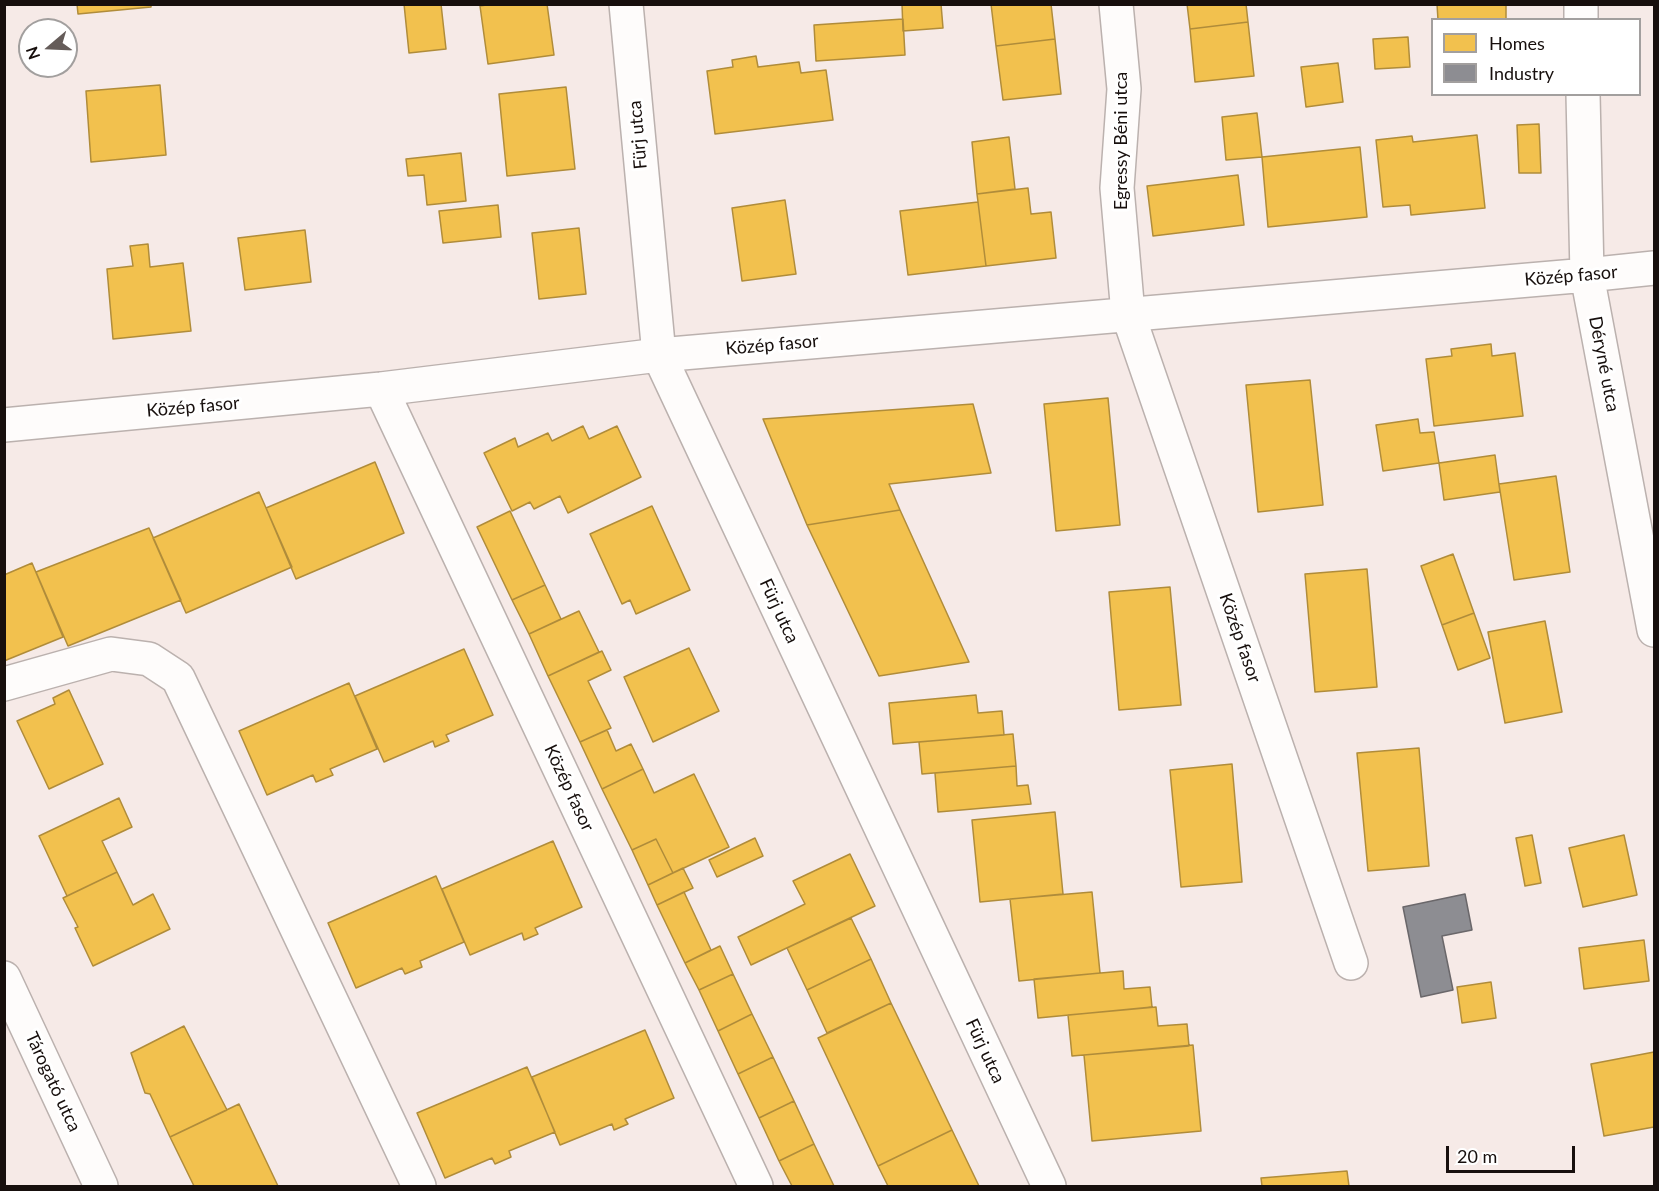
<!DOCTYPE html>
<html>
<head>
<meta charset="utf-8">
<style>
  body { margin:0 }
  #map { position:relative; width:1659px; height:1191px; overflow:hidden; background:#f6eae7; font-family:Lato,sans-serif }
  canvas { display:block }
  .frame { position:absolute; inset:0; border:6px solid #170f0d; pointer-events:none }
  .legend { position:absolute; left:1431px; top:18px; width:210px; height:78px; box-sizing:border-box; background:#fff; border:2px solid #a29f9e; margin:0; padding:8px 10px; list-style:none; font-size:18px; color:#170f0d }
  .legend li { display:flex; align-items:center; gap:12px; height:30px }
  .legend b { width:30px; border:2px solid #a29f9e }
  .north { position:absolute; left:18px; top:18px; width:60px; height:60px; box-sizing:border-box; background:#fff; border:2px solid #a29f9e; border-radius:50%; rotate:251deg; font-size:16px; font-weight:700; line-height:24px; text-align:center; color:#170f0d }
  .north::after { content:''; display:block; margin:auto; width:21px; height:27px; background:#655c59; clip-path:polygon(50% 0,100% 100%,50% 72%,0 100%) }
  .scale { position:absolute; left:1446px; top:1146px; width:129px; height:27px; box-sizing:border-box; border:3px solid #170f0d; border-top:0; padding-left:8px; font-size:18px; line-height:21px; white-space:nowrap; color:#170f0d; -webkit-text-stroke:4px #fff; paint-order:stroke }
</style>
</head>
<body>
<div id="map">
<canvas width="1659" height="1191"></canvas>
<div class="frame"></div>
<ul class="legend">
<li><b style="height:16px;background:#f2c14e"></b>Homes</li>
<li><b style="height:16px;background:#8d8d92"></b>Industry</li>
</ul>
<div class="north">N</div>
<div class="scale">20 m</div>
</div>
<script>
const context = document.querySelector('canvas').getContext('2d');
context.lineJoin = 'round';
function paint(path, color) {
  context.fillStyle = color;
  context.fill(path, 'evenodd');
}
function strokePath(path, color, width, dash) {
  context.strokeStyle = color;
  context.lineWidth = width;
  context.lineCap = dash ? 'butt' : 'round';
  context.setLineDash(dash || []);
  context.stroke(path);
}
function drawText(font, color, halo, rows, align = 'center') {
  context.font = font + ' Lato,sans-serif';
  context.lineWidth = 6;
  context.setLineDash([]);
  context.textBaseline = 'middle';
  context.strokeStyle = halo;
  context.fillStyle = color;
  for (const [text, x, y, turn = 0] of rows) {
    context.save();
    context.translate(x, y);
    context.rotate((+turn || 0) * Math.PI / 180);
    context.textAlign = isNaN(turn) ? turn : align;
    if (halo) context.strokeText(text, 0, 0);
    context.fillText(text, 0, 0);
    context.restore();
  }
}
const homes = new Path2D(`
  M 77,4 L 151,4 L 151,7 L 78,14 Z
  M 404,4 L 441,4 L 446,49 L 409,53 Z
  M 493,4 L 547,4 L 554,55 L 488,64 L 480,6 Z
  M 902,4 L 941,4 L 943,28 L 903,31 Z
  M 991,4 L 1051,4 L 1055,39 L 996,46 Z
  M 1187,4 L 1246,4 L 1248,22 L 1190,29 Z
  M 1437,4 L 1506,4 L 1506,20 L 1438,20 Z
  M 903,19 L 905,55 L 816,61 L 814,25 Z
  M 1248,22 L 1254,76 L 1195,82 L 1190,29 Z
  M 1408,37 L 1410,67 L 1375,69 L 1373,39 Z
  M 1055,39 L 1061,94 L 1003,100 L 996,46 Z
  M 756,56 L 758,67 L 799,62 L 801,73 L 826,70 L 833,120 L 715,134 L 707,71 L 733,67 L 732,60 Z
  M 1338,63 L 1343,102 L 1306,107 L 1301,67 Z
  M 160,85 L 166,155 L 91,162 L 86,91 Z
  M 566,87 L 575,169 L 507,176 L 499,94 Z
  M 1257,113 L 1262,157 L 1226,160 L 1222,117 Z
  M 1539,124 L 1541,173 L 1519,173 L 1517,125 Z
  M 1477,135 L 1485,208 L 1411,215 L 1410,205 L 1383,207 L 1376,140 L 1412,136 L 1413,142 Z
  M 1009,137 L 1015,189 L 977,194 L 972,142 Z
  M 1360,147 L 1367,217 L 1268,227 L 1262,157 Z
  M 461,153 L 466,201 L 427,205 L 424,175 L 408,176 L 406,159 Z
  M 1238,175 L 1244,225 L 1153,236 L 1147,186 Z
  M 1028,188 L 1031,214 L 1051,212 L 1056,258 L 986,266 L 977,194 Z
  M 785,200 L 796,274 L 742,281 L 732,208 Z
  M 978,202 L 986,266 L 908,275 L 900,211 Z
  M 498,205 L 501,237 L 443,243 L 439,211 Z
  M 579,228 L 586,294 L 539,299 L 532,233 Z
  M 305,230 L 311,282 L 245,290 L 238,238 Z
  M 148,244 L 150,267 L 183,263 L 191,331 L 113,339 L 107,269 L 133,266 L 130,246 Z
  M 1491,344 L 1492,356 L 1515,353 L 1523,416 L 1434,426 L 1426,359 L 1452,356 L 1451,349 Z
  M 1310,380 L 1323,505 L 1258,512 L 1246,385 Z
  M 1108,398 L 1120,525 L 1056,531 L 1044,404 Z
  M 973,404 L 991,473 L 889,484 L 900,510 L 807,525 L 763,419 Z
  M 1418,419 L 1420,433 L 1434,432 L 1439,463 L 1383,471 L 1376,425 Z
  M 583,426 L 589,439 L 617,426 L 641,477 L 568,513 L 560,496 L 534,509 L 530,502 L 512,511 L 484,453 L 515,438 L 518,447 L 548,433 L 552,441 Z
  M 1495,455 L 1500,492 L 1444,500 L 1439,463 Z
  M 375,462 L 404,533 L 296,579 L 266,508 Z
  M 1556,476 L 1570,572 L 1514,580 L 1499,484 Z
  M 259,492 L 292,567 L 186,613 L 153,538 Z
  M 652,506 L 690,590 L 636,614 L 630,600 L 622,604 L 590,534 Z
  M 900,510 L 969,662 L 879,676 L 807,525 Z
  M 510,511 L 545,585 L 512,600 L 477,527 Z
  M 149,528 L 181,600 L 68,646 L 36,572 Z
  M 1453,554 L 1474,613 L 1442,625 L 1421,566 Z
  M 32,563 L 63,637 L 4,661 L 4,575 Z
  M 1367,569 L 1377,687 L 1315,692 L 1305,574 Z
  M 545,585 L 561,619 L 529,634 L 512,600 Z
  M 1170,587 L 1181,705 L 1119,710 L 1109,592 Z
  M 579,611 L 599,652 L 548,676 L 529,634 Z
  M 1474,613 L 1490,658 L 1458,670 L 1442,625 Z
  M 1545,621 L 1562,712 L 1505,723 L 1488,632 Z
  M 689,648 L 719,711 L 653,742 L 624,677 Z
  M 464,649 L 493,715 L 446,735 L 449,741 L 435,747 L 433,741 L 384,762 L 355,696 Z
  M 602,651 L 611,670 L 588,681 L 611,728 L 580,742 L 548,676 Z
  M 349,683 L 377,749 L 330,769 L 333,775 L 316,782 L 313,775 L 267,795 L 239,731 Z
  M 69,690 L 103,764 L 49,789 L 17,721 L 55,704 L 53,698 Z
  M 976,695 L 978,713 L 1002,711 L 1004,735 L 893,744 L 889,703 Z
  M 607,730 L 616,751 L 631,744 L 643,769 L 602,789 L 580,742 Z
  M 1013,734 L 1016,766 L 922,774 L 919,742 Z
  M 1419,748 L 1429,866 L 1368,871 L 1357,753 Z
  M 1232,764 L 1242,882 L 1181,887 L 1170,770 Z
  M 1016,766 L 1017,786 L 1028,785 L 1031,804 L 938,812 L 935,773 Z
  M 643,769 L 654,793 L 694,774 L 729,847 L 673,873 L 656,839 L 632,850 L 602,789 Z
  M 119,798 L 132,827 L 102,841 L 117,872 L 67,896 L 39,836 Z
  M 1055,812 L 1063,894 L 980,902 L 972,820 Z
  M 1532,835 L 1541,883 L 1525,886 L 1516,838 Z
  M 1624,835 L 1637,895 L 1583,907 L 1569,848 Z
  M 755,838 L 763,856 L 717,877 L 709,860 Z
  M 656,839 L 673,873 L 648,885 L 632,850 Z
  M 553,841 L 582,907 L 535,928 L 538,934 L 524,940 L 522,933 L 470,955 L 442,889 Z
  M 850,854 L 875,906 L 751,965 L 738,937 L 805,904 L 793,881 Z
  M 683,868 L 693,888 L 657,905 L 648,885 Z
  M 117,872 L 133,905 L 153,894 L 170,929 L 93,966 L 75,928 L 78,927 L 63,898 Z
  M 436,876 L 464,942 L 420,961 L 422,967 L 405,974 L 402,968 L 356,988 L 328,923 Z
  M 684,892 L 711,950 L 685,963 L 657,905 Z
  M 1092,892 L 1100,973 L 1019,981 L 1010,899 Z
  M 851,918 L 871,959 L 807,990 L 787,948 Z
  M 1644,940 L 1649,981 L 1584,989 L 1579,948 Z
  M 720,946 L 733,974 L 699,990 L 685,963 Z
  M 871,959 L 891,1003 L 827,1033 L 807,990 Z
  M 1123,971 L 1124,989 L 1150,987 L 1152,1007 L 1038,1018 L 1034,979 Z
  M 733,974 L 752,1014 L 718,1031 L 699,990 Z
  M 1491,982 L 1496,1018 L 1462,1023 L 1457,987 Z
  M 891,1003 L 952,1130 L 878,1166 L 818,1038 Z
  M 1156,1007 L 1158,1026 L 1187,1024 L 1189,1046 L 1072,1056 L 1068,1015 Z
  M 752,1014 L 773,1057 L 738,1074 L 718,1031 Z
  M 184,1026 L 227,1110 L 170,1137 L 150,1094 L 145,1093 L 131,1053 Z
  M 645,1030 L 674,1098 L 625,1119 L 628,1124 L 614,1130 L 612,1124 L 560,1145 L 532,1077 Z
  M 1193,1045 L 1201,1131 L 1092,1141 L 1084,1055 Z
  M 1654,1052 L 1654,1127 L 1604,1136 L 1591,1064 Z
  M 773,1057 L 794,1101 L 759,1118 L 738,1074 Z
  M 527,1067 L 555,1132 L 509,1151 L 511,1157 L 495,1164 L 492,1158 L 445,1178 L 417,1113 Z
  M 794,1101 L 814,1144 L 779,1161 L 759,1118 Z
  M 239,1104 L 278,1186 L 194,1186 L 170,1137 Z
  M 952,1130 L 979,1186 L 888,1186 L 878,1166 Z
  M 814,1144 L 834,1186 L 792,1186 L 779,1161 Z
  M 1347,1171 L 1349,1186 L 1262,1186 L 1261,1178 Z`);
const industry = new Path2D(`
  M 1465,894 L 1472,930 L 1442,936 L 1453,990 L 1421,997 L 1403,907 Z`);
const minor = new Path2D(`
  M 626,4 L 659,355 L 1049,1186
  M 1116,4 L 1124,89 L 1117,188 L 1128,314 L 1351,963
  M 1581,4 L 1581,20
  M 1583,94 L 1587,275 L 1654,630
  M 381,389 L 756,1186
  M 4,425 L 381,389 L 659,355 L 1587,275 L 1654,268
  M 4,684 L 111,654 L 149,659 L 178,678 L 419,1186
  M 4,978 L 101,1186`);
const streetNames = [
  ["Fürj utca",638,135,-95],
  ["Egressy Béni utca",1121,141,-90],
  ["Közép fasor",1571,276,-5],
  ["Közép fasor",772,345,-5],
  ["Déryné utca",1604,364,79],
  ["Közép fasor",193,407,-5],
  ["Fürj utca",779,611,65],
  ["Közép fasor",1240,638,71],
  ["Közép fasor",569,788,65],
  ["Fürj utca",985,1051,65],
  ["Tárogató utca",53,1082,65]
];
paint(homes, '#f2c14e');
strokePath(homes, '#b08c3a', 1.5);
paint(industry, '#8d8d92');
strokePath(industry, '#6a676a', 1.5);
strokePath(minor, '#bbb1ae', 36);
strokePath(minor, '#fefcfb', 33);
drawText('18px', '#170f0d', '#fff', streetNames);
</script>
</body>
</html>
